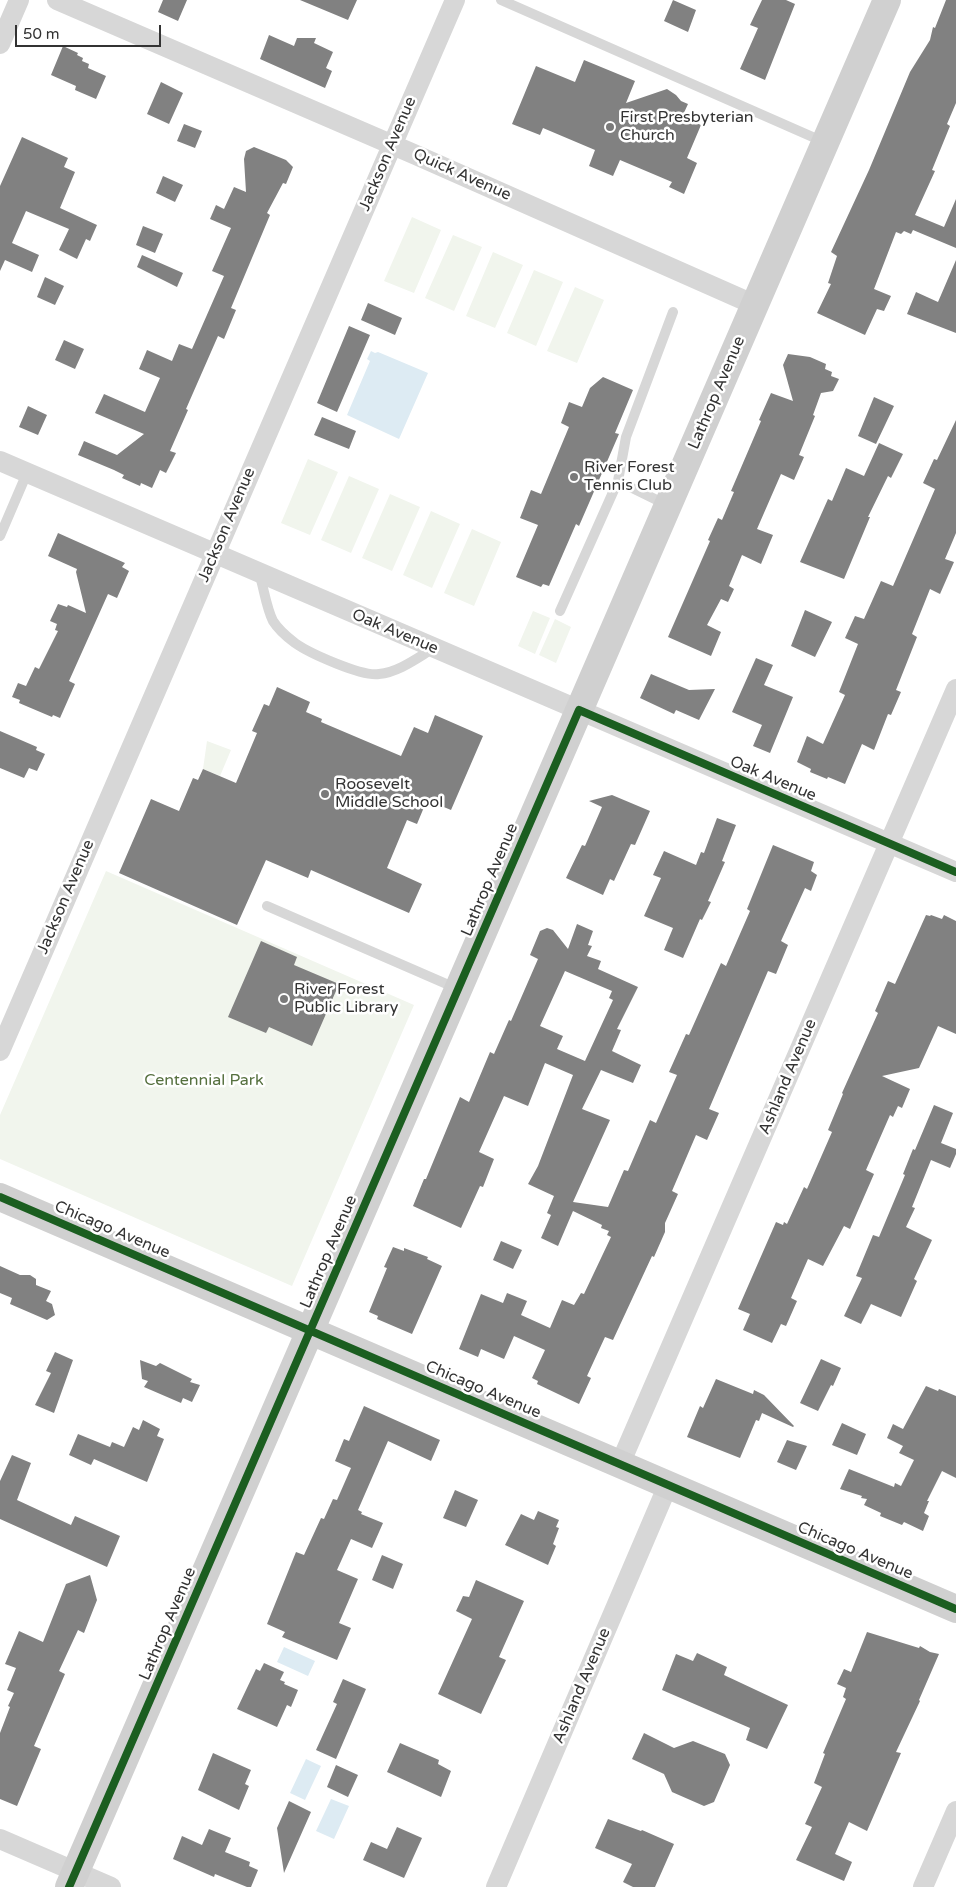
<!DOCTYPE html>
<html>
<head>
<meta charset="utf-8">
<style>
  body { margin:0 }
  #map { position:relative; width:956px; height:1887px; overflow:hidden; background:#fff; font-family:"Varela Round",sans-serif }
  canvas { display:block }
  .scale { position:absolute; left:15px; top:25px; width:146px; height:22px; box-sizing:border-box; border:2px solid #333; border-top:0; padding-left:6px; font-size:15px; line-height:18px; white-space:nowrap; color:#333; -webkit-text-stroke:4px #fff; paint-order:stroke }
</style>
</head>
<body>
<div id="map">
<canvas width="956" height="1887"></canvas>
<div class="scale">50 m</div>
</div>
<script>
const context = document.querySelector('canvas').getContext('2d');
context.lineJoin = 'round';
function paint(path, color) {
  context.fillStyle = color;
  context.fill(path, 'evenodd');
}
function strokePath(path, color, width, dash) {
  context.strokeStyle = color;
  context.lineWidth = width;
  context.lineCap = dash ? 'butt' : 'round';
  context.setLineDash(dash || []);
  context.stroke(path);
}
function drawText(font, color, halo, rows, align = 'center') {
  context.font = font + ' "Varela Round",sans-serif';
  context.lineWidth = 5;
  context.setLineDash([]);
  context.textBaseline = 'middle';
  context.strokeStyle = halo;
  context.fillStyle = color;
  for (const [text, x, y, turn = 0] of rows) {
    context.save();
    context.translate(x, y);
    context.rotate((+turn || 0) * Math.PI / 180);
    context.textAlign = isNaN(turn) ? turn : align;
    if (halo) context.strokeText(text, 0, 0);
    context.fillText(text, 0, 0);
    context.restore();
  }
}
const green = new Path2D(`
  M 412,217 L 441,230 L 414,293 L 384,281 Z
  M 453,235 L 482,247 L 454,311 L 425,298 Z
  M 493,252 L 523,265 L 495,328 L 466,316 Z
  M 534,270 L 563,282 L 536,346 L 507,333 Z
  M 575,287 L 604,300 L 577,363 L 547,351 Z
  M 308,459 L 338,472 L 310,535 L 281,523 Z
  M 349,476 L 379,489 L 351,553 L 321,540 Z
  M 390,494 L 420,507 L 392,571 L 362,558 Z
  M 431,511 L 460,524 L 432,588 L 403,575 Z
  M 472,529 L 501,542 L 474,606 L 444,593 Z
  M 533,611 L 550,618 L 535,654 L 518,646 Z
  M 555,619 L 571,627 L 556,663 L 539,655 Z
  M 207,741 L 231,750 L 220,776 L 203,769 Z
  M 106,871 L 414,1005 L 292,1286 L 0,1159 L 0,1115 Z`);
const water = new Path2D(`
  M 371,351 L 375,353 L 378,352 L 428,373 L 399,439 L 347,415 L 370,361 L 367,359 Z
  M 284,1647 L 315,1661 L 308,1676 L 277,1662 Z
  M 306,1759 L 321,1766 L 305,1800 L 290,1793 Z
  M 331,1799 L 349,1806 L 334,1839 L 316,1831 Z`);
const building = new Path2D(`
  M 163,0 L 187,0 L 178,21 L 158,12 Z
  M 300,0 L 357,0 L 348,20 Z
  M 673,0 L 696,10 L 688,32 L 664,21 Z
  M 762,0 L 786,0 L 795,4 L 765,80 L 740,69 L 758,28 L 750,25 Z
  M 946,0 L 956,0 L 956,103 L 947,124 L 950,126 L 932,170 L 935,171 L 915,215 L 944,227 L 956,199 L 956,248 L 913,230 L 911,234 L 904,231 L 901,234 L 896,232 L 874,289 L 891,296 L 884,311 L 877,309 L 865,335 L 817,313 L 831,284 L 828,283 L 837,256 L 831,252 L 869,170 L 910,72 L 930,40 L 933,27 L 935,28 Z
  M 269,35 L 294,46 L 297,38 L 316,38 L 314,43 L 333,52 L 326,68 L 332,71 L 325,88 L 260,59 Z
  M 63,46 L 78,53 L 77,55 L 83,58 L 82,61 L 89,64 L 88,68 L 106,76 L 96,99 L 75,90 L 76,86 L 51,75 Z
  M 584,60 L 635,81 L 626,103 L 667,89 L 676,95 L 681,101 L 688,104 L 682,117 L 701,125 L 687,158 L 697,163 L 684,194 L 669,187 L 672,182 L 620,160 L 613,176 L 589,166 L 595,150 L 543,128 L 540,135 L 512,124 L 536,66 L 575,82 Z
  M 161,82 L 183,93 L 169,124 L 147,114 Z
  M 184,124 L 202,131 L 195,148 L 177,141 Z
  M 22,137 L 68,158 L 64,167 L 75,172 L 60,208 L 97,225 L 90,241 L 86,239 L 77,259 L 59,250 L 69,229 L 26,211 L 12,243 L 39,255 L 32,272 L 5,260 L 0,271 L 0,186 Z
  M 254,147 L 286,160 L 293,167 L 286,184 L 283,183 L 267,213 L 270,215 L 231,308 L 236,310 L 224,339 L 218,336 L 186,409 L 188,410 L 170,451 L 176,453 L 166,473 L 160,470 L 152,488 L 141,483 L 140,486 L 122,478 L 124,475 L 114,470 L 78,455 L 84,441 L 117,455 L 144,434 L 95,413 L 104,394 L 145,412 L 160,378 L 139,369 L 147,350 L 172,361 L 179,344 L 192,349 L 224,276 L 212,271 L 231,228 L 210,219 L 216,205 L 224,209 L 234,187 L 246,192 L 244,159 L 246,151 Z
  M 163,176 L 183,185 L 175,202 L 156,193 Z
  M 143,226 L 163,234 L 155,253 L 136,245 Z
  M 142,255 L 183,273 L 177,287 L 137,267 Z
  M 956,260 L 956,333 L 907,314 L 916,292 L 938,302 Z
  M 45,277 L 64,286 L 55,305 L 37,297 Z
  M 368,303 L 402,318 L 395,335 L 361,320 Z
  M 349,326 L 370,335 L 337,412 L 317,403 Z
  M 64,340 L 84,349 L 75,369 L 55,360 Z
  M 788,354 L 810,357 L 826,364 L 825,369 L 832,372 L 831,376 L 839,379 L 833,391 L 821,393 L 813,415 L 815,416 L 799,455 L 804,457 L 794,480 L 781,474 L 757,529 L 773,535 L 761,564 L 742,555 L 729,586 L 734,589 L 728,602 L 721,599 L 707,625 L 721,632 L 711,656 L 668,637 L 710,541 L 708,540 L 718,518 L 722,520 L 734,492 L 731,491 L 761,421 L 759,420 L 771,393 L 793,401 L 783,365 Z
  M 603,377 L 633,390 L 615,433 L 619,434 L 579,526 L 576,524 L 549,586 L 543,584 L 541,587 L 516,577 L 538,525 L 520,518 L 531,490 L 541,494 L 569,427 L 561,423 L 569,402 L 582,407 L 590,388 Z
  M 874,397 L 894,406 L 876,444 L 858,436 Z
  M 28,406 L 47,415 L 38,435 L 19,427 Z
  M 322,417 L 356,431 L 349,449 L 314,435 Z
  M 956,420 L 956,533 L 945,559 L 954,562 L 940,594 L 930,589 L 912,634 L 917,637 L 896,690 L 901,692 L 891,715 L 888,714 L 874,750 L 862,744 L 845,784 L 828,777 L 827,779 L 810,772 L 811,769 L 797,762 L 807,736 L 823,744 L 845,695 L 839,692 L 858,644 L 845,638 L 855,616 L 864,619 L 881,581 L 893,586 L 935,489 L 923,483 L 934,459 L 937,460 Z
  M 879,443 L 903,454 L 891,478 L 888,476 L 868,517 L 870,517 L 844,579 L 800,562 L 828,499 L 832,501 L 846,468 L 864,476 Z
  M 58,533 L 125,563 L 122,567 L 129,571 L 117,598 L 108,594 L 69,681 L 75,684 L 60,718 L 53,715 L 52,717 L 19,703 L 20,700 L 12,697 L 18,683 L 26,686 L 35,667 L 39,669 L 58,631 L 55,630 L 57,624 L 50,621 L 58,604 L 67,607 L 68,605 L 86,613 L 76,572 L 77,569 L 48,556 Z
  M 805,610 L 832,622 L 815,657 L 791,646 Z
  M 756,658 L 773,665 L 764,685 L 793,697 L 770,753 L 753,746 L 762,725 L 732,712 Z
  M 651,674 L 689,690 L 715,689 L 699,720 L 676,710 L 674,714 L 640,698 Z
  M 277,687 L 310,702 L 306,712 L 322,719 L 321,722 L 401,756 L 414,727 L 428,733 L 435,715 L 483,736 L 451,810 L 427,800 L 417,824 L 407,820 L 387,868 L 422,884 L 409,913 L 311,870 L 308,878 L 266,860 L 237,925 L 119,873 L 151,799 L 179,811 L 193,778 L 198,780 L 203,769 L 236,783 L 257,733 L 252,731 L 264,704 L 269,706 Z
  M 0,731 L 37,747 L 36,750 L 45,754 L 37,771 L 29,768 L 24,778 L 0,768 Z
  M 612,795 L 650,811 L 635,845 L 631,844 L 614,881 L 610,879 L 603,895 L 566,878 L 582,845 L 585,846 L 602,807 L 589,801 Z
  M 717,818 L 736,825 L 722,861 L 725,862 L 708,901 L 711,902 L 702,920 L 700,919 L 683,958 L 664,950 L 673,928 L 644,916 L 661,878 L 653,875 L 664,851 L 696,865 L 701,852 L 704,853 Z
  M 773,845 L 814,862 L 811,871 L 817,875 L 811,891 L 805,888 L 781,941 L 788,945 L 776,974 L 768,971 L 709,1109 L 719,1113 L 707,1140 L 696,1135 L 672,1191 L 678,1194 L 665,1223 L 665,1232 L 654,1257 L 652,1256 L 613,1340 L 605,1337 L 587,1376 L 591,1378 L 579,1404 L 537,1384 L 538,1381 L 532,1378 L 545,1350 L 514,1336 L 504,1359 L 481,1349 L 478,1357 L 459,1349 L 481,1294 L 503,1303 L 507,1293 L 527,1301 L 521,1315 L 550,1328 L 562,1300 L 574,1305 L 581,1293 L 584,1294 L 611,1237 L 607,1235 L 609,1231 L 601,1228 L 602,1225 L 573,1211 L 558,1246 L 541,1238 L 551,1215 L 547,1213 L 554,1196 L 528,1184 L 538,1166 L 573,1075 L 545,1063 L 528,1106 L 504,1096 L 479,1152 L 494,1159 L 483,1187 L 480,1186 L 461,1228 L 413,1206 L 424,1179 L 426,1179 L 460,1097 L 469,1102 L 490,1052 L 494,1054 L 509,1020 L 511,1021 L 538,959 L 530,955 L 540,931 L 547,928 L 553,930 L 568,949 L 577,924 L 593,931 L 588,945 L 592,946 L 587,956 L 601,961 L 598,969 L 638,987 L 617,1029 L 621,1030 L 612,1051 L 641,1065 L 633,1083 L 601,1070 L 582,1109 L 610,1120 L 573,1202 L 608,1207 L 624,1170 L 628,1171 L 650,1120 L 656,1123 L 677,1075 L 669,1072 L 686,1034 L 689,1035 L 721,963 L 726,966 L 750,911 L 747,909 ZM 565,971 L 612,991 L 609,998 L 613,1000 L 585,1061 L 557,1049 L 563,1036 L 540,1026 Z
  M 926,915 L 930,916 L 931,915 L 942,919 L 944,915 L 956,921 L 956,1034 L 938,1026 L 919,1068 L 882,1076 L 910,1089 L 902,1108 L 898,1106 L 893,1117 L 890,1115 L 866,1170 L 874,1174 L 850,1229 L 844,1226 L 823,1266 L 808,1259 L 791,1298 L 797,1301 L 786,1326 L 781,1324 L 772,1343 L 743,1330 L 750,1314 L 738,1309 L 776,1222 L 783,1225 L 784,1222 L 787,1224 L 804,1187 L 807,1189 L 832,1132 L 828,1130 L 843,1094 L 842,1093 L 878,1013 L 875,1011 L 888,981 L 895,984 Z
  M 261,941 L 297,957 L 294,965 L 339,984 L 312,1046 L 269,1027 L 266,1033 L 228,1017 Z
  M 934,1105 L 953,1113 L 941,1143 L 956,1149 L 956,1154 L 950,1168 L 931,1160 L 912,1207 L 915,1208 L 906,1227 L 932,1240 L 914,1279 L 917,1281 L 901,1317 L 871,1304 L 861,1324 L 844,1316 L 862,1278 L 856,1276 L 873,1235 L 879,1237 L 905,1175 L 903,1174 L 913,1149 L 915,1150 Z
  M 501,1241 L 522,1250 L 513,1269 L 493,1260 Z
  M 393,1247 L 404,1251 L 404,1248 L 428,1257 L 427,1259 L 442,1266 L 412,1334 L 377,1319 L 378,1316 L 369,1312 L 387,1268 L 384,1267 Z
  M 0,1266 L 20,1275 L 30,1275 L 36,1279 L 36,1285 L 51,1291 L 46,1301 L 52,1304 L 55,1315 L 47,1320 L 10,1304 L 12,1298 L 0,1293 Z
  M 55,1352 L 73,1360 L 54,1413 L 35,1405 L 51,1373 L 46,1371 Z
  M 821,1359 L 841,1368 L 833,1386 L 831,1385 L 818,1411 L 800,1403 Z
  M 140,1360 L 156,1366 L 160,1363 L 192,1379 L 190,1382 L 200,1385 L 192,1402 L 183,1398 L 181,1403 L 144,1387 L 148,1381 L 142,1379 Z
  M 716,1379 L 753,1394 L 754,1390 L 764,1395 L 794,1426 L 793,1427 L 762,1413 L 759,1421 L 756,1420 L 740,1458 L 687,1437 L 700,1406 L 703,1408 Z
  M 926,1386 L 938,1391 L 939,1389 L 956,1396 L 956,1478 L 942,1471 L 927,1501 L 929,1501 L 924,1513 L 929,1516 L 923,1531 L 904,1522 L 902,1525 L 880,1516 L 881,1513 L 864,1505 L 867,1499 L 861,1498 L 862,1496 L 840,1489 L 849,1469 L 894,1487 L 895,1483 L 901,1486 L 914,1460 L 899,1453 L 903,1446 L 887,1438 L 893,1424 L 903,1429 Z
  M 364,1406 L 440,1440 L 431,1461 L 388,1441 L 358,1510 L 362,1512 L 361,1514 L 383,1523 L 372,1548 L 351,1539 L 337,1570 L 358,1579 L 339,1623 L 351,1628 L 337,1660 L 282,1637 L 285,1632 L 267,1624 L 296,1552 L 304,1555 L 321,1518 L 324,1519 L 333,1499 L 337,1500 L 351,1468 L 335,1461 L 344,1439 L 349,1441 Z
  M 143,1420 L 160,1429 L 157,1436 L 164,1439 L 147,1482 L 94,1459 L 91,1465 L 69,1455 L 78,1434 L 110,1447 L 112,1442 L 124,1447 L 133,1427 L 139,1430 Z
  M 842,1423 L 866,1434 L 857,1455 L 832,1445 Z
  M 787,1440 L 807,1446 L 796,1470 L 777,1462 Z
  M 12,1455 L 31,1463 L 17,1500 L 71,1525 L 75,1516 L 120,1536 L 107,1567 L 0,1519 L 0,1481 Z
  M 455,1490 L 478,1500 L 466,1527 L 443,1518 Z
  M 538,1511 L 559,1520 L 556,1527 L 559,1528 L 553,1544 L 556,1546 L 548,1565 L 505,1545 L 521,1514 L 534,1520 Z
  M 382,1555 L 403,1564 L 393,1589 L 372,1580 Z
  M 90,1575 L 97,1600 L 84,1633 L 78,1630 L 59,1671 L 65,1674 L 34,1746 L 41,1749 L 17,1806 L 0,1799 L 0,1733 L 10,1707 L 8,1706 L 14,1693 L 7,1690 L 16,1668 L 5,1664 L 19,1631 L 43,1642 L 66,1584 Z
  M 476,1580 L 524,1601 L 499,1657 L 506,1660 L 481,1714 L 438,1694 L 472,1619 L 456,1611 L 463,1596 L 469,1597 Z
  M 867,1632 L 919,1648 L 920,1646 L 930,1652 L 939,1654 L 919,1700 L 920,1701 L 896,1752 L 901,1753 L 867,1831 L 849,1822 L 835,1854 L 852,1862 L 844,1881 L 796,1860 L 812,1827 L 805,1824 L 822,1787 L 814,1783 L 825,1754 L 823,1753 L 846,1699 L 843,1697 L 846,1688 L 837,1684 L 844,1669 L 851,1672 Z
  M 697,1653 L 727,1667 L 724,1675 L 788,1705 L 767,1749 L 746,1740 L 750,1728 L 662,1690 L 676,1654 L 693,1661 Z
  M 264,1663 L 284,1672 L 280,1680 L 285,1682 L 284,1684 L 298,1690 L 291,1707 L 287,1705 L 277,1727 L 237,1709 L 256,1669 L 260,1671 Z
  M 343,1679 L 366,1689 L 336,1759 L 316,1750 L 337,1704 L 333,1702 Z
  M 644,1733 L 674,1748 L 693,1741 L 725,1754 L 730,1765 L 714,1802 L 704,1806 L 672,1792 L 664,1774 L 632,1759 Z
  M 400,1743 L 439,1760 L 438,1764 L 451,1771 L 441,1797 L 387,1772 Z
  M 213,1753 L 251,1770 L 245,1784 L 249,1786 L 239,1810 L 198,1790 Z
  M 336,1765 L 358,1775 L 348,1797 L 327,1787 Z
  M 289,1801 L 311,1812 L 284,1873 L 277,1828 Z
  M 608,1819 L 641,1831 L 642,1830 L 674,1844 L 655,1887 L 633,1887 L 623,1882 L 632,1864 L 595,1848 Z
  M 397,1827 L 422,1838 L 404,1878 L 363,1860 L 371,1842 L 387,1849 Z
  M 209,1829 L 231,1838 L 225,1852 L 250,1862 L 249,1866 L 258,1870 L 251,1887 L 247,1887 L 215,1874 L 214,1877 L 173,1859 L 182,1836 L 202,1845 Z`);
const lane = new Path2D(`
  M 501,0 L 824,142
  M 618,481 L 667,505
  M 0,536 L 27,473
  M 259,573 C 264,588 266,607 273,621 C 278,629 287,637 295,643 C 309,653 362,677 379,674 C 399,672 417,658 434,648
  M 560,611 L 618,481 L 626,437 L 673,312
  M 267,906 L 458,989`);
const street = new Path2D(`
  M 57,0 L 416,155 L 755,305
  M 0,44 L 19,0
  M 0,461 L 956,872
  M 0,1051 L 455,0
  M 620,1464 L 956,689
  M 0,1839 L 111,1887
  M 496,1887 L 668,1485
  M 923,1887 L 956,1811`);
const secondary = new Path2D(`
  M 0,1197 L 956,1609
  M 69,1887 L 887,0`);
const cycleway = new Path2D(`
  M 0,1197 L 956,1609
  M 69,1887 L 579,710 L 956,872`);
const markers = [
  [610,127,5,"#7a7a7a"],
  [574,477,5,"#7a7a7a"],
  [325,794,5,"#7a7a7a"],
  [284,999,5,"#7a7a7a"]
];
const poiNames = [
  ["First Presbyterian",620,118],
  ["Church",620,136],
  ["River Forest",584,468],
  ["Tennis Club",584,486],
  ["Roosevelt",335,785],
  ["Middle School",335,803],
  ["River Forest",294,990],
  ["Public Library",294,1008]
];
const streetNames = [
  ["Jackson Avenue",388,154,-67],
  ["Quick Avenue",462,175,24],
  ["Lathrop Avenue",717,393,-67],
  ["Jackson Avenue",227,525,-67],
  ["Oak Avenue",395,632,23],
  ["Oak Avenue",773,779,23],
  ["Lathrop Avenue",490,880,-67],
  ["Jackson Avenue",66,897,-67],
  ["Ashland Avenue",788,1077,-67],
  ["Chicago Avenue",112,1230,23],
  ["Lathrop Avenue",329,1252,-67],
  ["Chicago Avenue",483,1390,23],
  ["Chicago Avenue",855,1551,23],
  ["Lathrop Avenue",168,1624,-67],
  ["Ashland Avenue",582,1686,-67]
];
const parkNames = [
  ["Centennial Park",204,1081]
];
paint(green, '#f1f5ed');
paint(water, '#ddebf3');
paint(building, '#818181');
strokePath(lane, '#d7d7d7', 10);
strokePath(street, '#d7d7d7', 20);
strokePath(secondary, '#d0d0d0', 28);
strokePath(cycleway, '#1b5e20', 8);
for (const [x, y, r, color] of markers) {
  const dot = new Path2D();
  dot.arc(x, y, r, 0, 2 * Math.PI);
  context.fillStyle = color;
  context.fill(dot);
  strokePath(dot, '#fff', 2);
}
drawText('16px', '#333', '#fff', poiNames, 'left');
drawText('16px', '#333', '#fff', streetNames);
drawText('16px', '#56703f', '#fff', parkNames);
</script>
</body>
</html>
